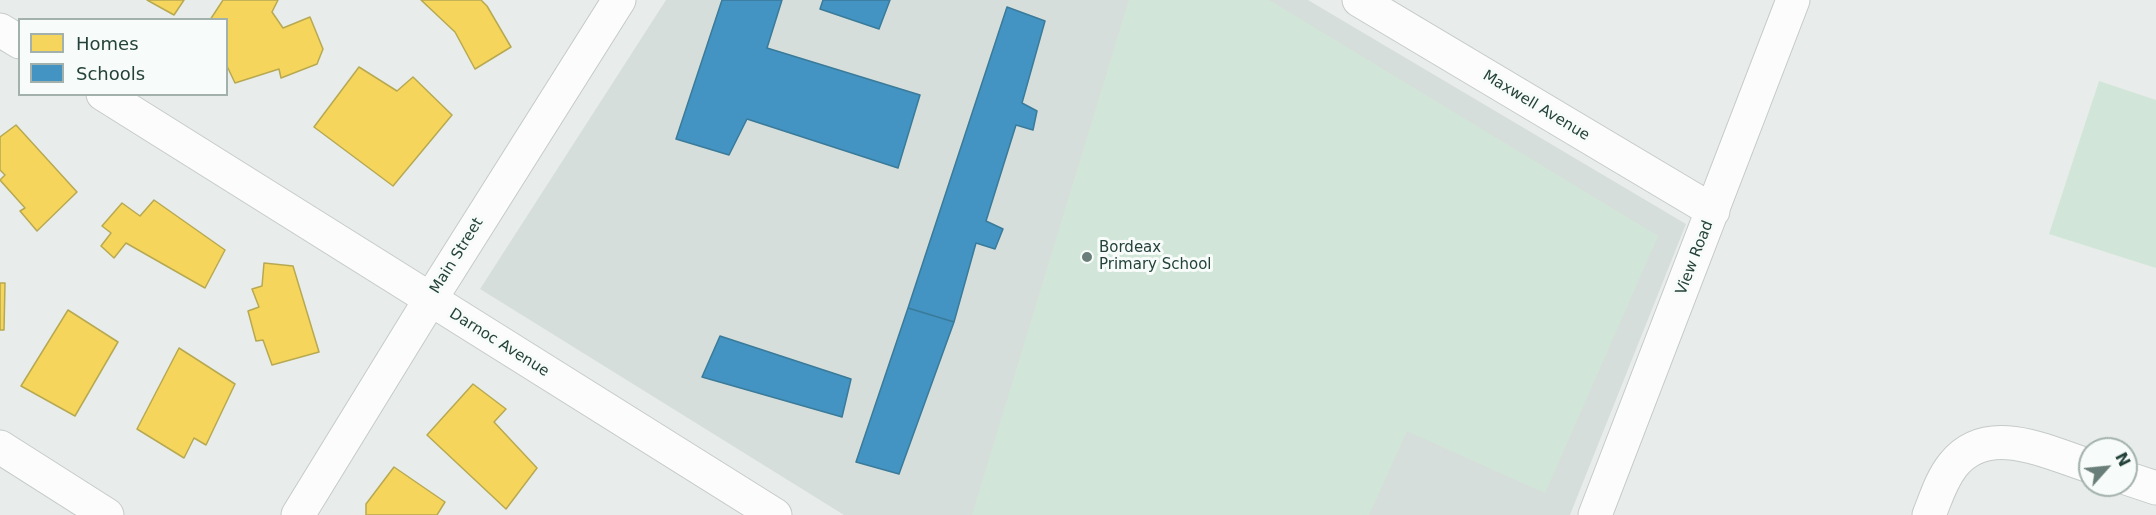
<!DOCTYPE html>
<html>
<head>
<meta charset="utf-8">
<style>
  body { margin:0 }
  #map { position:relative; width:2156px; height:515px; overflow:hidden; background:#e8edeb; font-family:"DejaVu Sans",sans-serif }
  canvas { display:block }
  .legend { position:absolute; left:18px; top:18px; width:210px; height:78px; box-sizing:border-box; background:#f7fbf9; border:2px solid #a3b1ad; margin:0; padding:8px 10px; list-style:none; font-size:18px; color:#24423a }
  .legend li { display:flex; align-items:center; gap:12px; height:30px }
  .legend b { width:30px; border:2px solid #a3b1ad }
  .north { position:absolute; left:2078px; top:437px; width:60px; height:60px; box-sizing:border-box; background:#f7fbf9; border:2px solid #a3b1ad; border-radius:50%; rotate:63deg; font-size:16px; font-weight:700; line-height:24px; text-align:center; color:#24423a }
  .north::after { content:''; display:block; margin:auto; width:21px; height:27px; background:#697e78; clip-path:polygon(50% 0,100% 100%,50% 72%,0 100%) }
</style>
</head>
<body>
<div id="map">
<canvas width="2156" height="515"></canvas>
<ul class="legend">
<li><b style="height:16px;background:#f6d55c"></b>Homes</li>
<li><b style="height:16px;background:#4393c3"></b>Schools</li>
</ul>
<div class="north">N</div>
</div>
<script>
const context = document.querySelector('canvas').getContext('2d');
context.lineJoin = 'round';
function paint(path, color) {
  context.fillStyle = color;
  context.fill(path, 'evenodd');
}
function strokePath(path, color, width, dash) {
  context.strokeStyle = color;
  context.lineWidth = width;
  context.lineCap = dash ? 'butt' : 'round';
  context.setLineDash(dash || []);
  context.stroke(path);
}
function drawText(font, color, halo, rows, align = 'center') {
  context.font = font + ' "DejaVu Sans",sans-serif';
  context.lineWidth = 6;
  context.setLineDash([]);
  context.textBaseline = 'middle';
  context.strokeStyle = halo;
  context.fillStyle = color;
  for (const [text, x, y, turn = 0] of rows) {
    context.save();
    context.translate(x, y);
    context.rotate((+turn || 0) * Math.PI / 180);
    context.textAlign = isNaN(turn) ? turn : align;
    if (halo) context.strokeText(text, 0, 0);
    context.fillText(text, 0, 0);
    context.restore();
  }
}
const built = new Path2D(`
  M 666,0 L 1308,0 L 1686,224 L 1570,515 L 844,515 L 480,289 Z`);
const green = new Path2D(`
  M 1129,0 L 1269,0 L 1658,236 L 1545,493 L 1407,431 L 1369,515 L 972,515 Z
  M 2099,81 L 2156,100 L 2156,268 L 2049,234 Z`);
const homes = new Path2D(`
  M 147,0 L 184,0 L 174,15 Z
  M 223,0 L 278,0 L 272,12 L 283,28 L 310,17 L 323,49 L 317,64 L 281,78 L 279,69 L 235,83 L 226,64 L 226,20 L 210,20 Z
  M 421,0 L 481,0 L 487,6 L 511,47 L 475,69 L 455,32 Z
  M 359,67 L 397,91 L 413,77 L 452,115 L 393,186 L 314,127 Z
  M 16,125 L 77,192 L 37,231 L 20,211 L 25,208 L 0,180 L 5,175 L 0,170 L 0,137 Z
  M 154,200 L 225,250 L 205,288 L 126,243 L 114,258 L 101,246 L 111,233 L 102,226 L 122,203 L 140,216 Z
  M 264,263 L 293,266 L 319,352 L 272,365 L 263,340 L 256,341 L 248,311 L 259,307 L 252,289 L 262,286 Z
  M 0,283 L 5,283 L 4,330 L 0,330 Z
  M 68,310 L 118,342 L 75,416 L 21,386 Z
  M 179,348 L 235,384 L 206,445 L 194,438 L 184,458 L 137,429 Z
  M 473,384 L 506,409 L 494,422 L 537,468 L 506,509 L 427,435 Z
  M 394,467 L 445,502 L 437,515 L 366,515 L 366,504 Z`);
const schools = new Path2D(`
  M 722,0 L 782,0 L 767,48 L 920,95 L 898,168 L 747,119 L 729,155 L 676,139 Z
  M 823,0 L 890,0 L 879,29 L 820,9 Z
  M 1007,7 L 1045,21 L 1022,103 L 1037,111 L 1033,130 L 1016,125 L 986,221 L 1003,229 L 995,249 L 976,243 L 954,322 L 908,308 Z
  M 908,308 L 954,322 L 899,474 L 856,462 Z
  M 720,336 L 851,379 L 842,417 L 702,377 Z`);
const minor = new Path2D(`
  M 1359,0 L 1713,211
  M 0,30 L 20,42
  M 103,94 L 775,515
  M 0,447 L 107,515
  M 2126,478 L 2156,488
  M 298,515 L 430,300 L 619,0
  M 1595,515 L 1793,0
  M 1929,515 C 1936,498 1941,480 1953,465 C 1988,421 2048,453 2090,466`);
const markers = [
  [1087,257,6,"#697e78"]
];
const streetNames = [
  ["Maxwell Avenue",1536,106,31],
  ["Main Street",457,256,-58],
  ["View Road",1695,258,-69],
  ["Darnoc Avenue",499,343,32]
];
const poiNames = [
  ["Bordeax",1099,248],
  ["Primary School",1099,265]
];
paint(built, '#d6dedb');
paint(green, '#d1e6d8');
paint(homes, '#f6d55c');
strokePath(homes, '#b7a952', 1.5);
paint(schools, '#4393c3');
strokePath(schools, '#3a7b9a', 1.5);
strokePath(minor, '#c5cac8', 35);
strokePath(minor, '#fcfcfc', 33);
for (const [x, y, r, color] of markers) {
  const dot = new Path2D();
  dot.arc(x, y, r, 0, 2 * Math.PI);
  context.fillStyle = color;
  context.fill(dot);
  strokePath(dot, '#f7fbf9', 2);
}
drawText('15px', '#24423a', '#f7fbf9', streetNames);
drawText('15px', '#24423a', '#f7fbf9', poiNames, 'left');
</script>
</body>
</html>
